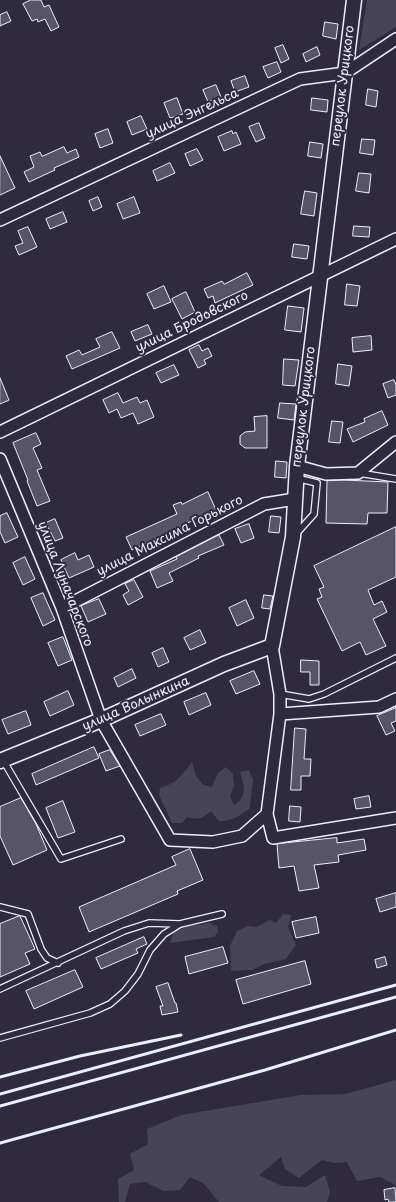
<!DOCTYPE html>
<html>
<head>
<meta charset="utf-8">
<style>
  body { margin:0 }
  canvas { display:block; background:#2f2a3d }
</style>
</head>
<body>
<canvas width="396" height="1202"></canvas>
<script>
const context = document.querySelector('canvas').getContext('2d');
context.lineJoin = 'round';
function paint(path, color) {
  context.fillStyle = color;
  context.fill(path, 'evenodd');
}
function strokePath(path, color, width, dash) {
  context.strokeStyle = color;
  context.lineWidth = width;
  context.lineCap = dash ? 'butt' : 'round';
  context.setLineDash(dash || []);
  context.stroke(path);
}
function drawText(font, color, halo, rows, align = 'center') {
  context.font = font + ' "Playpen Sans",sans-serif';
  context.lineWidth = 4;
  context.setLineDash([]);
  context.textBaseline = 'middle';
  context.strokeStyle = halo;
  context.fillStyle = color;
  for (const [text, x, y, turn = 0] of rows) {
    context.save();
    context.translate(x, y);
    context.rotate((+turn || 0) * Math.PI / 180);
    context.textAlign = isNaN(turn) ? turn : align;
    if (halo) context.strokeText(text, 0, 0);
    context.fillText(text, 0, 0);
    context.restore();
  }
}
const green = new Path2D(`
  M 367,0 L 396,0 L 396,27 L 359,50 Z
  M 192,762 L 196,776 L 203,785 L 212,787 L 218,773 L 226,767 L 233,774 L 234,786 L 230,796 L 234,805 C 248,798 244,784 240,772 L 249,770 L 253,780 L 250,808 C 241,815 231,822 219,821 L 211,811 C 202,819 199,820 187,817 L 182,823 L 172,823 L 159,795 L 160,788 C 176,784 182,775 192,762 Z
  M 283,914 L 291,915 L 288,927 L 296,945 L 289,954 L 286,959 L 264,964 L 252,970 L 231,971 L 230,946 L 237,931 L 248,926 L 256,927 L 270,920 L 276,923 Z
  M 209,923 L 217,926 L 218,932 L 214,937 L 170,943 L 174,932 L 183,927 Z
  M 396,1080 L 396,1185 L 380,1177 L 357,1181 L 347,1162 L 334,1163 L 322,1160 L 299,1178 L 285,1169 L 281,1157 L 259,1175 L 282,1186 L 306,1187 L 325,1175 L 330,1192 L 327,1202 L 219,1202 L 203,1183 L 190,1177 L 180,1190 L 164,1191 L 145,1182 L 130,1184 L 125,1202 L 119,1202 L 118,1179 L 134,1170 L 130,1154 L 148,1144 L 147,1129 L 181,1115 L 301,1095 L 345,1094 Z`);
const building = new Path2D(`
  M 31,0 L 41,0 L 44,7 L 49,5 L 59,27 L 51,31 L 45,19 L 38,22 L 37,19 L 32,21 L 23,4 Z
  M 7,12 L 11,21 L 0,26 L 0,15 Z
  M 325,22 L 338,24 L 336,39 L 323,36 Z
  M 283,45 L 289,59 L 281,63 L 275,48 Z
  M 317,47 L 320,55 L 306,62 L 303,54 Z
  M 277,62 L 281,72 L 268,78 L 263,67 Z
  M 245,76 L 249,87 L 235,92 L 231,81 Z
  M 216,85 L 221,97 L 208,102 L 203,90 Z
  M 368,89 L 378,91 L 376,107 L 366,105 Z
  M 177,98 L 183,114 L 170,118 L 164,103 Z
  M 312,98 L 328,100 L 327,112 L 311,110 Z
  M 141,116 L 147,129 L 132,135 L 127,122 Z
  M 259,123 L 265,138 L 256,142 L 249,127 Z
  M 108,129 L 113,143 L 100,148 L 95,134 Z
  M 232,131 L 233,134 L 236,132 L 241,144 L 224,151 L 218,137 Z
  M 362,139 L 375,140 L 373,155 L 360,153 Z
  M 310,142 L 323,144 L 321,158 L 308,156 Z
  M 64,147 L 67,153 L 76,149 L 79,157 L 54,168 L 55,170 L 29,182 L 24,172 L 34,167 L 30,156 L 40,152 L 42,156 Z
  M 197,149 L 203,160 L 190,166 L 185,154 Z
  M 0,156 L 15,188 L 0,195 Z
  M 170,163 L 175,173 L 157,181 L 153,171 Z
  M 359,173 L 371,174 L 369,193 L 356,191 Z
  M 305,191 L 317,193 L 314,216 L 301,214 Z
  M 98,197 L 102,207 L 93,211 L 89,201 Z
  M 134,197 L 140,213 L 123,219 L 117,204 Z
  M 63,212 L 67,222 L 50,229 L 46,219 Z
  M 354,226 L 370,227 L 369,237 L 353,236 Z
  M 28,227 L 37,247 L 19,255 L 15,246 L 23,243 L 18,231 Z
  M 294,244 L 309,246 L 307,259 L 292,257 Z
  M 247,273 L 253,285 L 215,303 L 213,296 L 208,298 L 204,289 L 222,281 L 224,284 Z
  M 347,284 L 360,286 L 357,306 L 345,305 Z
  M 164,286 L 171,302 L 154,309 L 147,294 Z
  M 186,292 L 195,312 L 182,319 L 172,299 Z
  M 288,306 L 304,308 L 301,332 L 285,330 Z
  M 148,325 L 152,334 L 135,341 L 131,332 Z
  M 112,332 L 120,348 L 72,369 L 66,356 L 79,350 L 82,355 L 100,347 L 96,339 Z
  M 371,336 L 372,350 L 353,352 L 352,338 Z
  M 199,345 L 202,351 L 208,348 L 212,356 L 204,360 L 206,364 L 198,368 L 189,350 Z
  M 284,359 L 299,360 L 295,386 L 283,385 Z
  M 338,364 L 352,366 L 349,386 L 336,384 Z
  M 174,365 L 179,375 L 161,383 L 156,373 Z
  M 0,378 L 9,400 L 0,404 Z
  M 394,380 L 396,385 L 396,395 L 388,398 L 383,384 Z
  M 118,393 L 123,403 L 137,397 L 140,403 L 147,400 L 154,417 L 138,424 L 133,413 L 121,418 L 117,409 L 109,413 L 103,400 Z
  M 280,403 L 296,404 L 294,420 L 278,418 Z
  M 382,411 L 388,425 L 353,442 L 347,429 L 365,422 L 364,419 Z
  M 267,416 L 267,448 L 245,448 L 240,444 L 240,436 L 245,432 L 255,431 L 254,417 Z
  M 332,421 L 343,422 L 340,443 L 329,442 Z
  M 36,433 L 41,444 L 33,448 L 42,468 L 37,470 L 50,501 L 37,506 L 27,481 L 28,480 L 13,443 Z
  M 276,461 L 287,462 L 286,478 L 275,477 Z
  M 344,480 L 388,482 L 387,513 L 368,513 L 367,524 L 326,523 L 327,481 Z
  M 208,492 L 216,510 L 202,516 L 132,550 L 126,537 L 177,514 L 173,505 L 181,502 L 182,504 Z
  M 7,513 L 18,537 L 5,543 L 0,532 L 0,516 Z
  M 271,516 L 281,517 L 279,533 L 269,532 Z
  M 55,519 L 63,538 L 55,541 L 46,523 Z
  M 249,524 L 254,538 L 241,543 L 235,529 Z
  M 396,527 L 396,577 L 368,590 L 374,605 L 382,601 L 387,612 L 373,619 L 386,646 L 366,655 L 360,642 L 342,651 L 317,599 L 322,597 L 319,589 L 324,587 L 314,566 Z
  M 219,535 L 224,545 L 198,556 L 199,558 L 169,573 L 173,581 L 157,588 L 150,571 L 177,559 L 176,557 Z
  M 75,553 L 78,560 L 89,555 L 94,567 L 69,578 L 61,560 Z
  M 25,557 L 35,579 L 23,585 L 13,563 Z
  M 134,580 L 143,597 L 128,605 L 123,595 L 129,591 L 125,584 Z
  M 43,593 L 55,620 L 43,626 L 31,598 Z
  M 264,595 L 273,596 L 270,609 L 262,608 Z
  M 99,599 L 106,614 L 88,622 L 81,606 Z
  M 246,600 L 254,618 L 237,626 L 229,608 Z
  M 200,630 L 206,643 L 190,650 L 184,638 Z
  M 63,637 L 72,660 L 58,666 L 48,643 Z
  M 163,648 L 169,662 L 158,667 L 152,653 Z
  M 301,660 L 319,661 L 319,685 L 310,685 L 310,672 L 301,672 Z
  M 132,669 L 136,678 L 118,687 L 114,678 Z
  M 254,671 L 260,684 L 236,694 L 230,681 Z
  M 68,691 L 74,705 L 50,716 L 44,702 Z
  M 206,693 L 211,705 L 189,715 L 184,702 Z
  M 396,708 L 396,721 L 391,723 L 395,731 L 386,735 L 377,716 Z
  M 26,711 L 31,725 L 8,734 L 2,720 Z
  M 161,714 L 166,725 L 140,736 L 135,725 Z
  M 295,728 L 306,729 L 304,759 L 311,759 L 310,776 L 301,776 L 301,790 L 291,790 Z
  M 94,747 L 99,758 L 36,785 L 32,774 Z
  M 110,750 L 120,766 L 106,771 L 99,754 Z
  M 369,796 L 371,807 L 356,809 L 354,799 Z
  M 21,798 L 36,824 L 47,850 L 13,865 L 0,836 L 0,807 Z
  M 63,801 L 75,832 L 58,838 L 46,808 Z
  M 290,806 L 301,807 L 300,822 L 289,821 Z
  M 337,838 L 337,843 L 364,839 L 366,850 L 338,855 L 339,862 L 314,865 L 319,888 L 299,891 L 294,866 L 279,868 L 277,844 Z
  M 190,849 L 203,880 L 177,891 L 178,894 L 89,932 L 79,907 L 176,865 L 172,857 Z
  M 396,893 L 396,907 L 380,912 L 376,899 Z
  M 19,916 L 20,916 L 35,949 L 25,953 L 30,964 L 0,977 L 0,924 Z
  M 316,917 L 319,933 L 296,938 L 292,922 Z
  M 144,937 L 147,944 L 136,949 L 138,953 L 101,969 L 96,958 Z
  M 223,947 L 228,963 L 189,974 L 185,957 Z
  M 385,957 L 387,965 L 377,968 L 375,960 Z
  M 305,961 L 311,984 L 243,1004 L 236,980 Z
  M 75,970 L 83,987 L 34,1009 L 26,991 Z
  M 168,983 L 175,1003 L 176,1003 L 178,1012 L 162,1015 L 160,1006 L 163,1006 L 156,987 Z
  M 395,1188 L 396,1202 L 389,1202 L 388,1199 L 385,1200 L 384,1190 Z`);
const service = new Path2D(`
  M 359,473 L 396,479
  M 296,534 L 314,514 L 317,483 L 296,478
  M 280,694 L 309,699 L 324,694 L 396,658
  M 3,760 L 61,859 L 121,839
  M 0,907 L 28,914 L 41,949 L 47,958 L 58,963
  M 0,989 L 124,931 L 149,923 L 180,924
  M 0,1038 L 90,1013 L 110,1004 L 125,991 L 138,974 L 150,950 L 164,934 L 180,924 L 222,914`);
const minor = new Path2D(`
  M 0,220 L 300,79 L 345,73 L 396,39
  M 0,432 L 396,239
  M 0,459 L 62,608 L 101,720 L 170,840 L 213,842 L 242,836 L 267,814
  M 297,466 L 326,474 L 358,473 L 396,442
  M 62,608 L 264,504 L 295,499
  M 272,646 L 280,694 L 280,714 L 267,814 L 273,838 L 396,818
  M 280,714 L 379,707 L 396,699`);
const tertiary = new Path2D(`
  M 0,761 L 101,720 L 224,664 L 272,646 L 293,537 L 297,466 L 354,0`);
const rail = new Path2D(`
  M 0,1077 L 80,1056 L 181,1035
  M 0,1094 L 396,985
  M 0,1106 L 396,997
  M 0,1143 L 265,1070 L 396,1030`);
const streetNames = [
  ["переулок Урицкого",343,86,-83],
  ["улица Энгельса",192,114,-25],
  ["улица Бродовского",192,322,-26],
  ["переулок Урицкого",304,407,-83],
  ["улица Максима Горького",170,536,-27],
  ["улица Луначарского",65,584,69],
  ["улица Волынкина",136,704,-24]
];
paint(green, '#464455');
paint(building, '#575565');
strokePath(building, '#e8f1f8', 1);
strokePath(service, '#e8f1f8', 8);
strokePath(minor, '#e8f1f8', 14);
strokePath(tertiary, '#e8f1f8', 17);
strokePath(service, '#2f2a3d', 5.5);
strokePath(minor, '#2f2a3d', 11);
strokePath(tertiary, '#2f2a3d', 14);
strokePath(rail, '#e8f1f8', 3);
drawText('13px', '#e8f1f8', '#2f2a3d', streetNames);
</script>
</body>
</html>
